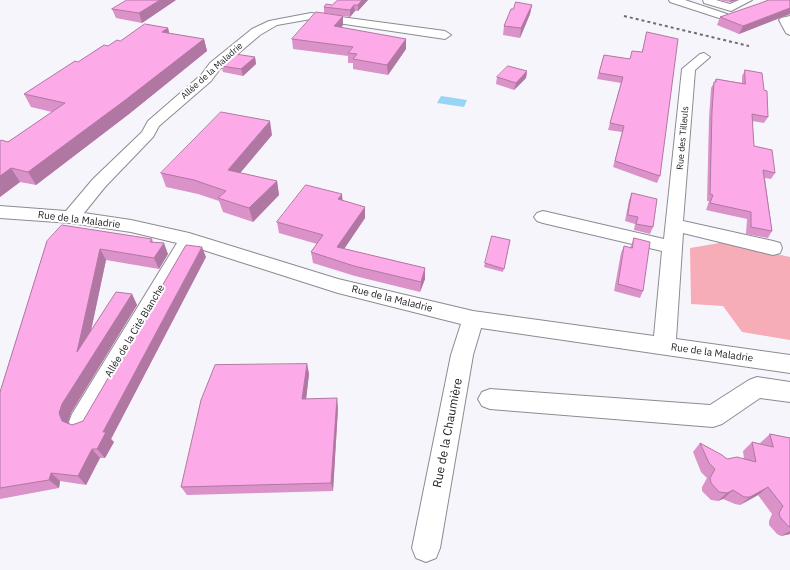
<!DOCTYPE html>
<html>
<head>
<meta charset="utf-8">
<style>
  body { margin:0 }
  canvas { display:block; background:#f7f5fc }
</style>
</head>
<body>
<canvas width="790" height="570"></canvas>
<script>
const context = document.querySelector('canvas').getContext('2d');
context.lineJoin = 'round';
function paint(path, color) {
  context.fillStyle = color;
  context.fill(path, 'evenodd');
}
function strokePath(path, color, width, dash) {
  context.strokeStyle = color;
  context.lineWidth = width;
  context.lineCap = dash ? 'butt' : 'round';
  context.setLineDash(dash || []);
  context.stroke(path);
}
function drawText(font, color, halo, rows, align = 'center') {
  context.font = font + ' "IBM Plex Sans",sans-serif';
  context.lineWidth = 4;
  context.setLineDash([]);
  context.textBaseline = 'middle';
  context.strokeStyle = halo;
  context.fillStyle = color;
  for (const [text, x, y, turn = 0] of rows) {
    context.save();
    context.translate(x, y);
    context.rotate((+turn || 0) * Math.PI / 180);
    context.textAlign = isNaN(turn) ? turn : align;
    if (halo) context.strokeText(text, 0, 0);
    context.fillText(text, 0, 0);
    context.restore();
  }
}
const green = new Path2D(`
  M 725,242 L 790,257 L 790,340 L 742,332 L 723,306 L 691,304 L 690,248 Z`);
const water = new Path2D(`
  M 441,96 L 467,100 L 464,107 L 437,103 Z`);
const minor = new Path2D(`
  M 669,0 L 685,0 L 727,14 L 729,16 L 723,19 L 719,18 L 670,2 Z
  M 703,0 L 716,0 L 730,4 L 739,0 L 752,0 L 731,11 L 704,3 Z
  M 311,13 L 445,31 L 451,35 L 445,39 L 311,19 L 277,25 L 260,35 L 220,69 L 211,81 L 159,126 L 153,137 L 105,187 L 84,213 L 131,220 L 189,233 L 338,279 L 473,311 L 654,336 L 662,251 L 543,223 L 537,221 L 534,217 L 537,213 L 543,211 L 664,239 L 682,69 L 700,54 L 704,53 L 710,57 L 695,70 L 683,221 L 773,241 L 780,243 L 782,248 L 780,253 L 773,255 L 683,233 L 676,339 L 790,355 L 790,373 L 481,328 L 473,355 L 440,548 L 436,558 L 426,562 L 416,558 L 412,548 L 451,355 L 461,324 L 338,293 L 194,247 L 90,430 L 81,433 L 72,430 L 69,422 L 72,414 L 177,243 L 131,232 L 71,223 L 0,218 L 0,206 L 66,211 L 93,179 L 142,132 L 148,121 L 201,75 L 210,63 L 252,29 L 269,21 Z
  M 790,16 L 790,35 L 786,33 L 779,20 L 781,18 Z
  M 757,377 L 790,382 L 790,402 L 760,398 L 722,424 L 713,427 L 490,409 L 482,406 L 478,399 L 482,392 L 490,389 L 710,405 L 749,380 Z`);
const rail = new Path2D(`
  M 624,16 L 749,46`);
const wall = new Path2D(`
  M 176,0 L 142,23 L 116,18 L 112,9 Z
  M 338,0 L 368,0 L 358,11 L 355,11 L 350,17 L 324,13 L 324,7 L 332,5 Z
  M 718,0 L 738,0 L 730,2 Z
  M 790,0 L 790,14 L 739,34 L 717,25 L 720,17 Z
  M 532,5 L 530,14 L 520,38 L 503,35 L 504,26 L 513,9 Z
  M 343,25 L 341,28 L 406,39 L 406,49 L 388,75 L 353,69 L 353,63 L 348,63 L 348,56 L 293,49 L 292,39 Z
  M 168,28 L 169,33 L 204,39 L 207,51 L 129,114 L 36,185 L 20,182 L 0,197 L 0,141 L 8,142 L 52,112 L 31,107 L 24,94 L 78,62 L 120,41 Z
  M 647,32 L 660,176 L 657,183 L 613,167 L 622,132 L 608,130 L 621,83 L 597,79 L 604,55 L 630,59 L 642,52 Z
  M 255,57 L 256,64 L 243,76 L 223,72 L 221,66 Z
  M 745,70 L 764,90 L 768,117 L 764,123 L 752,121 L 754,146 L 775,173 L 771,179 L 765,178 L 772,231 L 768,238 L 746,234 L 747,219 L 706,210 L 709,201 L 707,201 L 709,118 L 711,88 L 716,79 L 742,83 L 742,76 Z
  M 527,71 L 526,78 L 514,90 L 496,84 L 497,77 Z
  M 272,135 L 240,173 L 277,181 L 279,195 L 253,222 L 223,212 L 219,201 L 198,194 L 166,187 L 161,173 Z
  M 632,193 L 653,227 L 650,234 L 634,230 L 635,224 L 625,221 L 629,200 Z
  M 342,201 L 365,218 L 344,249 L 425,268 L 425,279 L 420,292 L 355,276 L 313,263 L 311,252 L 317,244 L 279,233 L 277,222 Z
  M 634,238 L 643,291 L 640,298 L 614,291 L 621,253 L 624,246 L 630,248 Z
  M 152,239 L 153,242 L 168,254 L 159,269 L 106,260 L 91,331 L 132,294 L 137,305 L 71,413 L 68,423 L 72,425 L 83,421 L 206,257 L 111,439 L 114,442 L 105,458 L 100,458 L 86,485 L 60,481 L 59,488 L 0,499 L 0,392 L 47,241 Z
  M 510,240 L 503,272 L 484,267 L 485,263 Z
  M 307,364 L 309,374 L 306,399 L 338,408 L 333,491 L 187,495 L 181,487 Z
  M 770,434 L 790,438 L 790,534 L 781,536 L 777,534 L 769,525 L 769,521 L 772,514 L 758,495 L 740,505 L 735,504 L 723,499 L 718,501 L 711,500 L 702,491 L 702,487 L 707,478 L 701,472 L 693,452 L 700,443 L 727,459 L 744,459 L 743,451 L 752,442 L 761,444 L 760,443 Z`);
const shadedWall = new Path2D(`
  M 160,0 L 176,0 L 142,23 L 139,13 Z
  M 362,0 L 368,0 L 358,11 L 358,5 Z
  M 731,0 L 738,0 L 730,2 Z
  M 354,5 L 355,11 L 350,17 L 350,10 Z
  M 532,5 L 530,14 L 520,38 L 521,28 Z
  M 790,8 L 790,14 L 739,34 L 743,26 Z
  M 343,16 L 343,25 L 335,36 L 334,26 Z
  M 168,28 L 171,40 L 162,32 Z
  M 204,39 L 207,51 L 129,114 L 36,185 L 28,172 Z
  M 406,39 L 406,49 L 388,75 L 387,65 Z
  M 255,57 L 256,64 L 243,76 L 241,69 Z
  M 527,71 L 526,78 L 514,90 L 516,83 Z
  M 270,121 L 272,135 L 231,184 L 228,170 Z
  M 11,168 L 20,182 L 0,197 L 0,176 Z
  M 277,181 L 279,195 L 253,222 L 249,208 Z
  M 342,194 L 343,205 L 338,199 Z
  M 365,207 L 365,218 L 338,258 L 337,247 Z
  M 164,243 L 168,254 L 159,269 L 154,258 Z
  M 202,247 L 206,257 L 111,439 L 114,442 L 105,458 L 97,449 L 103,432 Z
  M 100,249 L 106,260 L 84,363 L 77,352 Z
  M 425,268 L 425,279 L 420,292 L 421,282 Z
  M 132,294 L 137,305 L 71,413 L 68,423 L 71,431 L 62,421 L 59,413 L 62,404 Z
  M 307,364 L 309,374 L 305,409 L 302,399 Z
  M 337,398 L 338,408 L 333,491 L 331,483 Z
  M 92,449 L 100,458 L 86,485 L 78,476 Z
  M 51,473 L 60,481 L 59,488 L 49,480 Z
  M 768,487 L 758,495 L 740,505 L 750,497 Z
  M 733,490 L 723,499 L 718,501 L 727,493 Z
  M 790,531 L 790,534 L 781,536 Z`);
const building = new Path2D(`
  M 127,0 L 160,0 L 139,13 L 112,9 Z
  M 338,0 L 362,0 L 358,5 L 354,5 L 350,10 L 324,7 L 326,4 L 332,5 Z
  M 769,0 L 790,0 L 790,8 L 743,26 L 720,17 L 758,4 Z
  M 516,2 L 532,5 L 521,28 L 504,26 L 511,9 L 513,9 Z
  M 316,12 L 343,16 L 334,26 L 406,39 L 387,65 L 353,59 L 357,54 L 348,53 L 353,47 L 292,39 Z
  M 145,24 L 168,28 L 162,32 L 204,39 L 124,101 L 28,172 L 11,168 L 0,176 L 0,141 L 1,140 L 8,142 L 65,103 L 24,94 L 75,61 L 78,62 L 104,45 L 108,46 L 117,40 L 120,41 Z
  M 647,32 L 678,39 L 660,176 L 615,161 L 624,126 L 610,123 L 623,77 L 599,73 L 604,55 L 630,59 L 632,51 L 642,52 Z
  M 235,54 L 255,57 L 241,69 L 221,66 Z
  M 508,66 L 527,71 L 516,83 L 497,77 Z
  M 745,70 L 762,73 L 764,90 L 767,91 L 768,117 L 752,114 L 754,146 L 772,150 L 775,173 L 763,170 L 772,231 L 751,227 L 751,212 L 710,203 L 713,195 L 710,194 L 712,111 L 714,82 L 716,82 L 716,79 L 745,84 Z
  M 221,112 L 270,121 L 228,170 L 277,181 L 249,208 L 218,198 L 226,191 L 194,180 L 161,173 Z
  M 306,185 L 342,194 L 338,199 L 365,207 L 337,247 L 425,268 L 421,282 L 354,266 L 311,252 L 323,235 L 277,222 Z
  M 632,193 L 657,199 L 653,227 L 636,224 L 638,217 L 628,215 Z
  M 62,225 L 152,239 L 150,242 L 164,243 L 154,258 L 100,249 L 77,352 L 116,292 L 132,294 L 62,404 L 59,413 L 62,421 L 72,425 L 83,421 L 186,245 L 202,247 L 103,432 L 106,432 L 97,449 L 92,449 L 78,476 L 51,473 L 49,480 L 0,488 L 0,392 L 47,241 Z
  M 492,236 L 510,240 L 504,269 L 485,263 Z
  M 634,238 L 650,242 L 643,291 L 618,284 L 624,246 L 632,248 Z
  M 307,364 L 302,399 L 337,398 L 331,483 L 181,487 L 201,400 L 215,365 Z
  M 770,434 L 790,438 L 790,527 L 788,526 L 780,517 L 779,513 L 783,506 L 768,487 L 750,497 L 744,497 L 733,490 L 727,493 L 719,492 L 711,483 L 710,478 L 715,469 L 709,463 L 700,443 L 722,455 L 727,459 L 737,457 L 756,462 L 752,442 L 773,447 Z`);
const farStreetnames = [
  ["Allée de la Maladrie",212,71,-42],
  ["Rue des Tilleuls",683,138,-85]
];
const streetNames = [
  ["Rue de la Maladrie",79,220,7],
  ["Rue de la Maladrie",392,299,14],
  ["Allée de la Cité Blanche",135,331,-59],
  ["Rue de la Maladrie",712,353,8]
];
const nearStreetnames = [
  ["Rue de la Chaumière",448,433,-79]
];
paint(green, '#f7adb7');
paint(water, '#98d4f4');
strokePath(minor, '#8d8b91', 2);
paint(minor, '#fff');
strokePath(rail, '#6f6d72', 2, [3, 3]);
paint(wall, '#da92c8');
paint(shadedWall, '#b177a3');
paint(building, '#fdaae9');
strokePath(building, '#b177a3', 1);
drawText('9px', '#1c1b1e', '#fff', farStreetnames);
drawText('10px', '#1c1b1e', '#fff', streetNames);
drawText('12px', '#1c1b1e', '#fff', nearStreetnames);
</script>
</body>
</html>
